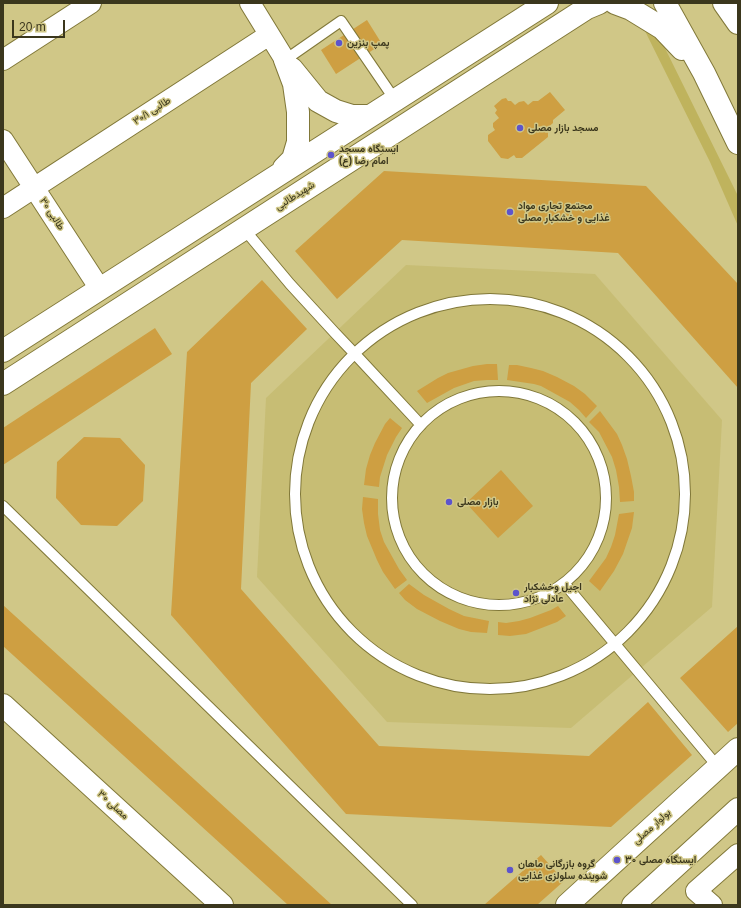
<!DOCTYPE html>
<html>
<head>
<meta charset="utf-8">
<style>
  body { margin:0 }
  #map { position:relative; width:741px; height:908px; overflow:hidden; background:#d0c787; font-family:Helvetica,sans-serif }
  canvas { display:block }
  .frame { position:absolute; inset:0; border:4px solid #3b371d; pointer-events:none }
  .scale { position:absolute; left:12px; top:20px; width:53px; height:18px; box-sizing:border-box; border:2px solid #3b371d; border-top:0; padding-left:5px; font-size:12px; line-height:14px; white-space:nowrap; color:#3b371d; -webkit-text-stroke:3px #d0c787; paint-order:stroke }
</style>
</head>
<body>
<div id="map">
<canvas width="741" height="908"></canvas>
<div class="frame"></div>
<div class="scale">20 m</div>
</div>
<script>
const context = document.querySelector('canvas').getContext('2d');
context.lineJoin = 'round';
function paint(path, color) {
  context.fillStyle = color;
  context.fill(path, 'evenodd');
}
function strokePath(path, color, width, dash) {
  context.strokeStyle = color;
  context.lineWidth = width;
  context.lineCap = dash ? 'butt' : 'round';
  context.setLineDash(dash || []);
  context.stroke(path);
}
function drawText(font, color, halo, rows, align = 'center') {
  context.font = font + ' Helvetica,Vazirmatn,sans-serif';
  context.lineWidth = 3;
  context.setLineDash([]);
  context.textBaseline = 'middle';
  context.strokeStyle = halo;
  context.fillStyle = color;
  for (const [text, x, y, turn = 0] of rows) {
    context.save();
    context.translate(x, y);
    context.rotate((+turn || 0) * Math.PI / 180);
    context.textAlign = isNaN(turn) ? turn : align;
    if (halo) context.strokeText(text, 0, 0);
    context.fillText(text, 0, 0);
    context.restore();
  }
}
const built = new Path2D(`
  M 406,265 L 595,274 L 722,420 L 712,607 L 571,728 L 387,722 L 257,577 L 266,398 Z`);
const green = new Path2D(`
  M 644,29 L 656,30 L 738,196 L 738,226 L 710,162 Z`);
const building = new Path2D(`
  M 367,20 L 382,44 L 336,74 L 321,50 Z
  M 550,92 L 565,110 L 553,120 L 553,123 L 545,130 L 548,133 L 548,137 L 522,158 L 516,158 L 514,155 L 508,159 L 501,158 L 488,141 L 488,135 L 495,130 L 493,127 L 493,123 L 499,118 L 495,113 L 497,110 L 494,106 L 502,99 L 506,98 L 508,101 L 511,101 L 515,105 L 519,102 L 524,101 L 528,105 L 533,101 L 538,101 Z
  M 384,171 L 646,186 L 738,284 L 738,388 L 618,253 L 402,240 L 337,299 L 295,251 Z
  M 262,280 L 307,329 L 251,383 L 241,589 L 379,746 L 589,756 L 648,702 L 692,755 L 611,827 L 346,814 L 171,615 L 187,352 Z
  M 155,328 L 172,354 L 3,465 L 3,428 Z
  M 487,364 L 497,364 L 498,380 L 487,380 L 474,381 L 454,388 L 427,403 L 417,391 L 438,378 L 448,373 L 473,366 Z
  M 509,365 L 517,365 L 531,368 L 543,371 L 557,377 L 574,386 L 585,394 L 597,406 L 586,418 L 579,410 L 570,402 L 541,386 L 534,384 L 507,380 Z
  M 600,411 L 617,434 L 622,445 L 627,459 L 631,476 L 634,492 L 634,501 L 620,502 L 619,487 L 616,470 L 612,457 L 599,432 L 589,422 Z
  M 390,418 L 402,428 L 396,437 L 387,455 L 380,477 L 379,487 L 364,485 L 366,469 L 370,455 L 375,443 L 385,424 Z
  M 84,437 L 120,438 L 145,465 L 143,501 L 117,526 L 81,525 L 56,498 L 57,462 Z
  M 501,470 L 533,506 L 498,538 L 466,503 Z
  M 363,497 L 378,499 L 378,514 L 380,530 L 384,542 L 399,569 L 407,580 L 395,589 L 383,572 L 377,560 L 367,536 L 364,523 L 362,509 Z
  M 634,512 L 632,528 L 623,554 L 614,571 L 600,591 L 589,581 L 606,558 L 611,547 L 615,535 L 619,514 Z
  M 409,584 L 424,595 L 449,609 L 464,616 L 489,621 L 487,633 L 471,632 L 459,629 L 440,621 L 417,609 L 405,600 L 399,593 Z
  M 3,605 L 332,905 L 288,905 L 3,646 Z
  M 558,606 L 566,616 L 557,622 L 526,634 L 510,636 L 498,635 L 498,622 L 506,623 L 519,621 L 530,618 L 551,610 Z
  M 738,626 L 738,723 L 728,732 L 680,678 Z
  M 541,855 L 564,881 L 537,905 L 484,905 Z`);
const lane = new Path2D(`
  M 285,60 L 341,21 L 395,100
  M 244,229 L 290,284 L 335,333 L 354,353 L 421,425
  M295 494a195 195 0 1 1 390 0a195 195 0 1 1-390 0Z
  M392 498a107 107 0 1 1 214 0a107 107 0 1 1-214 0Z
  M 3,506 L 412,905
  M 564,583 L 718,767`);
const street = new Path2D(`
  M 250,3 L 285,60
  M 3,60 L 91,3
  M 3,140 L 100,289
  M 3,208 L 269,35
  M 712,905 L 696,891 L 738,854`);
const secondary = new Path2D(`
  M 615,3 L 631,9 L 662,28 L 682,49
  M 665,3 L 704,73 L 738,143
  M 724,3 L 738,23
  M 292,69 L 318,101 L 336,111 L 352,116 L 370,116
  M 284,168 L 293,159 L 298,142 L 298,112 L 294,84 L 285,60
  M 3,351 L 547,3
  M 3,384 L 587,8 L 599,3
  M 3,705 L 222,905`);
const primary = new Path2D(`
  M 567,905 L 738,749
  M 633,905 L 738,809`);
const markers = [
  [339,43,4,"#5d54cc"],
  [520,128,4,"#5d54cc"],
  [331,155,4,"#5d54cc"],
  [510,212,4,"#5d54cc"],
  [449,502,4,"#5d54cc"],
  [516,593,4,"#5d54cc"],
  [617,860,4,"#5d54cc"],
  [510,870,4,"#5d54cc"]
];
const poiNames = [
  ["پمپ بنزین",347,43],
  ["مسجد بازار مصلی",528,128],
  ["ایستگاه مسجد",339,149],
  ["امام رضا (ع)",339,161],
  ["مجتمع تجاری مواد",518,206],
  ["غذایی و خشکبار مصلی",518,218],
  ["بازار مصلى",457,502],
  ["اجیل وخشکبار",524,587],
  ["عادلی نژاد",524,599],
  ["ایستگاه مصلی ۳۰",625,860],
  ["گروه بازرگانی ماهان",518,864],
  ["شوینده سلولزی غذایی",518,876]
];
const streetNames = [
  ["طالبی ۳۰/۱",152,111,-33],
  ["شهیدطالبی",295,196,-33],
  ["طالبی ۳۰",52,214,57],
  ["مصلی ۳۰",113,805,42],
  ["بولوار مصلی",652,827,-42]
];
paint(built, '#c7bd74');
paint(green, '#bfb35d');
paint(building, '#ce9f42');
strokePath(lane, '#817839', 12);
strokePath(street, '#817839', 22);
strokePath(secondary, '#817839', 24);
strokePath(primary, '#817839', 24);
strokePath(lane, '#fff', 10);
strokePath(street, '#fff', 20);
strokePath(secondary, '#fff', 22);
strokePath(primary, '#fff', 22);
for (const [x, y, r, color] of markers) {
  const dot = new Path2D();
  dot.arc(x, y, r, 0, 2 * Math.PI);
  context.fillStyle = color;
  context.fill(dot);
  strokePath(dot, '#d0c787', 1.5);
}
drawText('bold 10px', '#3b371d', '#d0c787', poiNames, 'left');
drawText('10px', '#3b371d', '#d0c787', streetNames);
</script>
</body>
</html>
